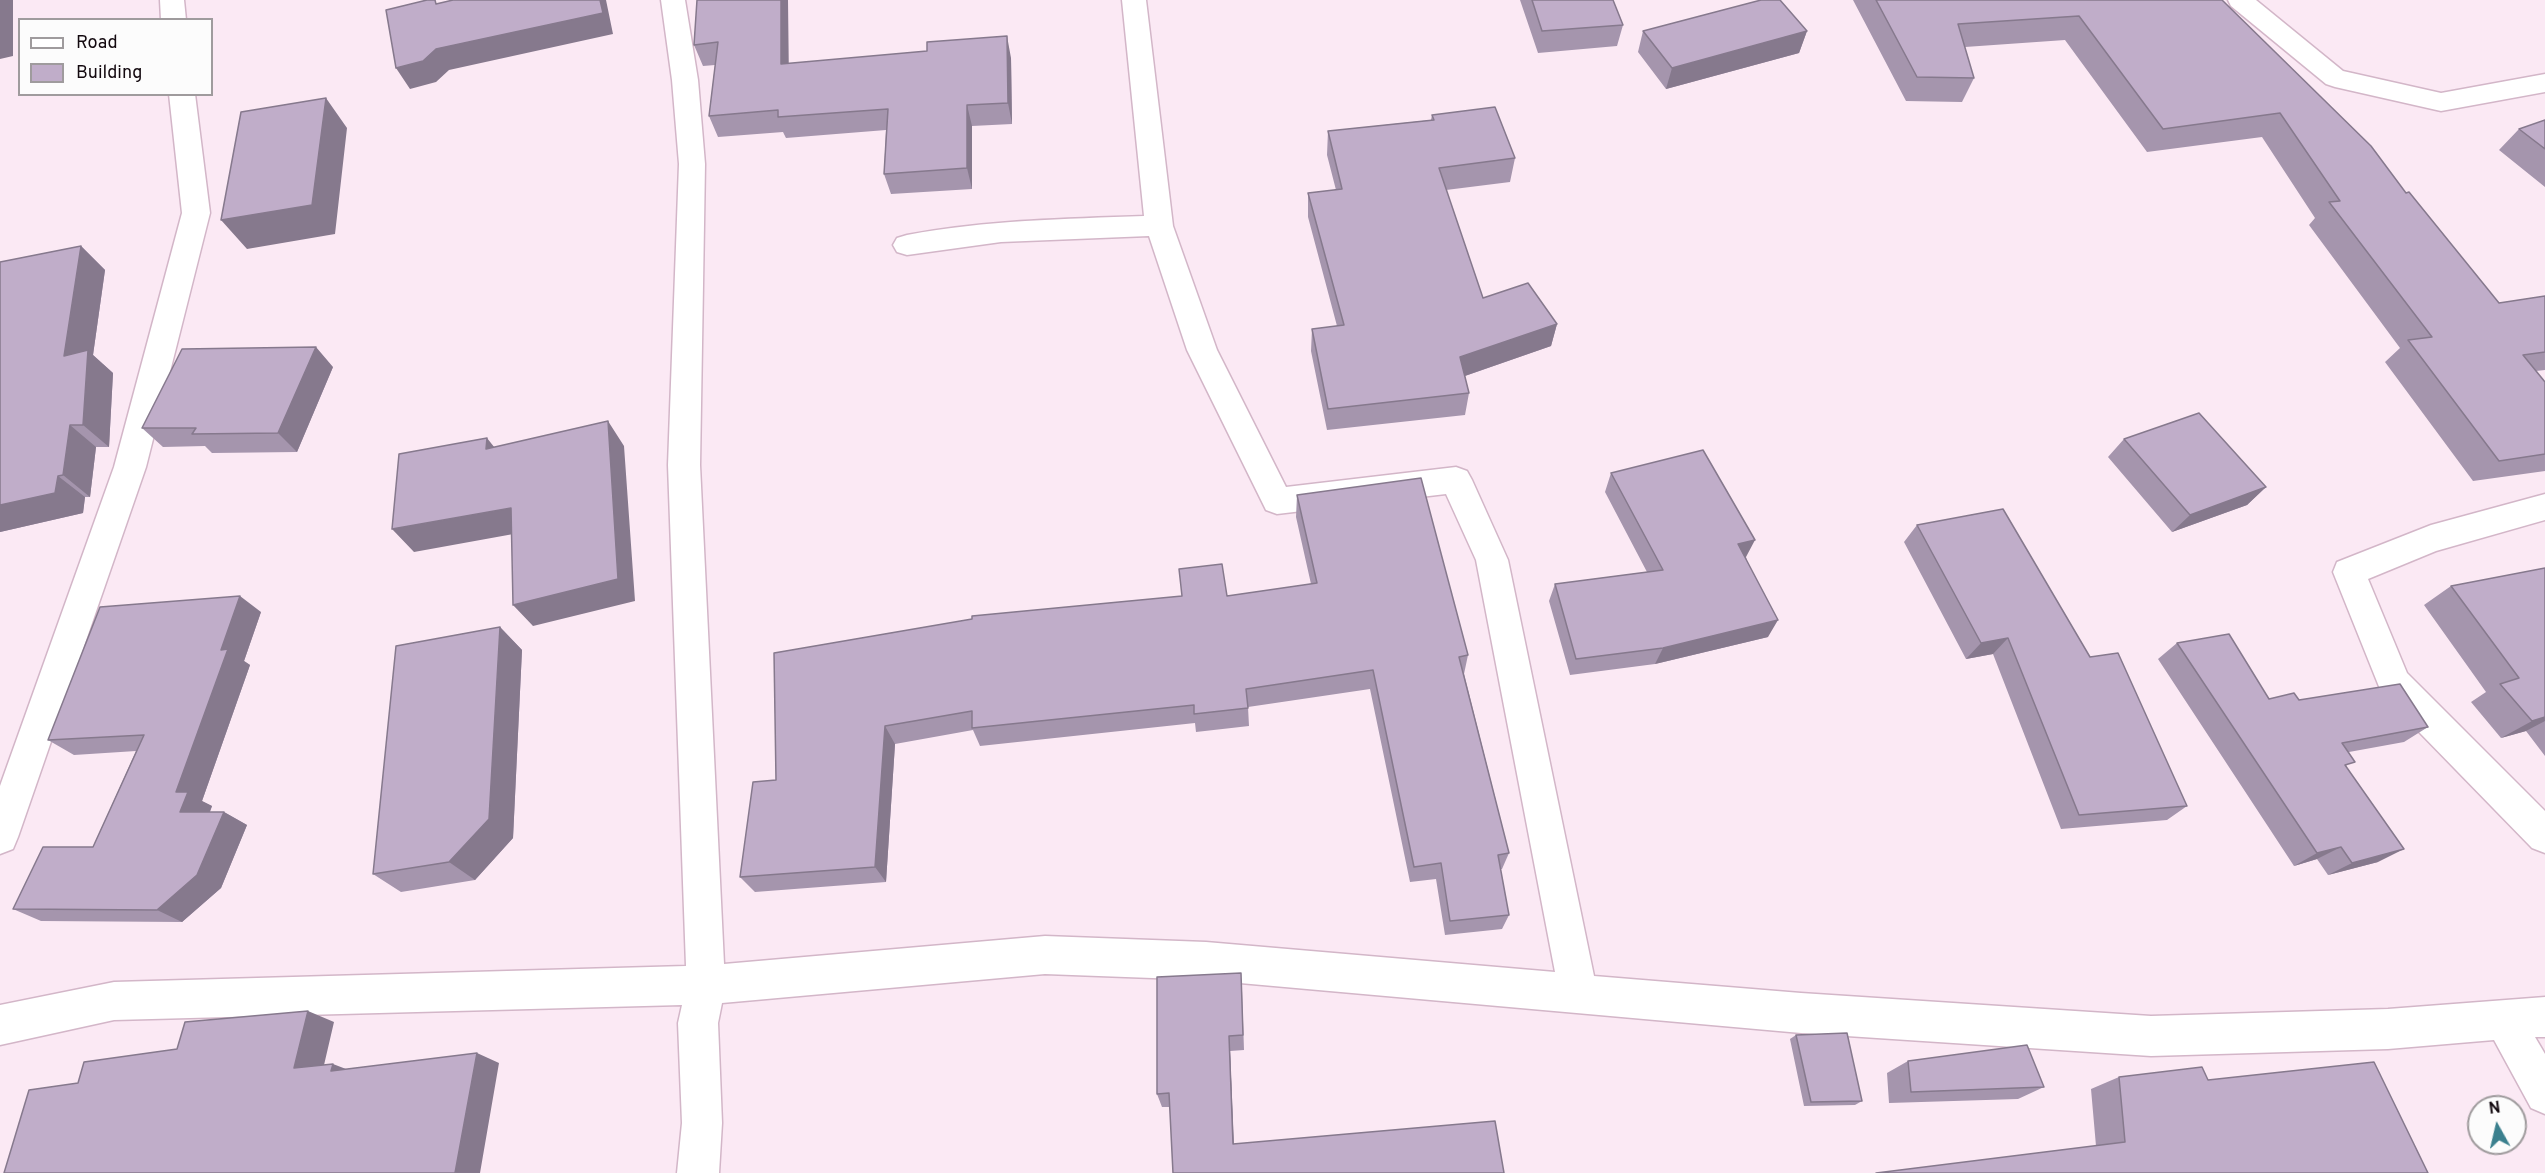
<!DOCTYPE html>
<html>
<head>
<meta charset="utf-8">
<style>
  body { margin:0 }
  #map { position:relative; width:2545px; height:1173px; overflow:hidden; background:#fbe9f4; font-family:Overpass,sans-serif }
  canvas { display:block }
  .legend { position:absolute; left:18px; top:18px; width:195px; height:78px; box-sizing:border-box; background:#fcfcfc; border:2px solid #9f9b9d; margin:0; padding:8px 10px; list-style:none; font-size:18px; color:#13090f }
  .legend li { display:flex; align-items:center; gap:12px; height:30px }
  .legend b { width:30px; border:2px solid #9f9b9d }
  .north { position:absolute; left:2467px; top:1095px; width:60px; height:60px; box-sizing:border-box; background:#fcfcfc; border:2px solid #9f9b9d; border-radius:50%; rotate:352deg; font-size:16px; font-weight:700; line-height:24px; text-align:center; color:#13090f }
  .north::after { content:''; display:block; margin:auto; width:21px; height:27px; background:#3b808e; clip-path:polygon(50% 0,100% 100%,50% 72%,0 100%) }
</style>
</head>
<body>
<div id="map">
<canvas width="2545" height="1173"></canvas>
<ul class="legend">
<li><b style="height:8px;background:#fff"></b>Road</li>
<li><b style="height:16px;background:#c0adc9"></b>Building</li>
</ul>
<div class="north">N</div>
</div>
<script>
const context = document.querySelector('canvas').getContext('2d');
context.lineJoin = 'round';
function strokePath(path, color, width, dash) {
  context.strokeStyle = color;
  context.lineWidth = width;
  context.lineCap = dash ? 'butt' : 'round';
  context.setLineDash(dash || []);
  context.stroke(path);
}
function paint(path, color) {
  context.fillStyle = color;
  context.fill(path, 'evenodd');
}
const street = new Path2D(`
  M 160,0 L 184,0 L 186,20 L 161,20 Z
  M 661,0 L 685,0 L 698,80 L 705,164 L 700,465 L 724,964 L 1045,936 L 1206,942 L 1555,972 L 1476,560 L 1446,494 L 1277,514 L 1266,510 L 1187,350 L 1149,236 L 1001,242 L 907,255 L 897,252 L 893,245 L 897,238 L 907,235 C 986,220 1064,219 1144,216 L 1122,0 L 1146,0 L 1173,226 L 1217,350 L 1286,487 L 1456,467 L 1467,471 L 1472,480 L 1508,560 L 1594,976 L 1801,993 L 2151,1016 L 2388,1009 L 2545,997 L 2545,1037 L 2535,1037 L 2545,1054 L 2545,1114 L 2531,1108 L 2494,1040 L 2388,1049 L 2151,1056 L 1801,1033 L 1206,980 L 1045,974 L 722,1003 L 718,1023 L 722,1123 L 719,1173 L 677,1173 L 682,1123 L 678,1023 L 682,1005 L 114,1020 L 0,1045 L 0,1005 L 114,982 L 686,966 L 668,465 L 679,164 L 672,80 Z
  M 2228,0 L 2256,0 L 2343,71 L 2441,93 L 2545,74 L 2545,92 L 2441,111 L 2335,87 L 2326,84 L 2231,6 Z
  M 169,94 L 195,94 L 210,213 L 146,467 L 18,837 L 13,849 L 0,854 L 0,786 L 114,467 L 182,213 Z
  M 2545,494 L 2545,520 L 2436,551 L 2368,579 L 2407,673 L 2545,811 L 2545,853 L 2532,848 L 2382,694 L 2333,572 L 2337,562 L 2431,525 Z`);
const wall = new Path2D(`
  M 697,0 L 788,64 L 1011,58 L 1012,124 L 972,126 L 972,189 L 891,194 L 884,174 L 886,130 L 786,138 L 783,132 L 718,137 L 709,116 L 715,65 L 703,66 L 694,45 Z
  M 1520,0 L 1613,0 L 1623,25 L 1617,46 L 1538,53 Z
  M 1853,0 L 2222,0 L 2406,193 L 2499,303 L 2545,296 L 2545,370 L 2536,371 L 2545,382 L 2545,471 L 2473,481 L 2385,362 L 2400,348 L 2309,225 L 2315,218 L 2262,137 L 2147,152 L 2065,40 L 1965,47 L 1974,78 L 1962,102 L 1906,101 Z
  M 1643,31 L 1807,31 L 1799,53 L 1666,89 L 1638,52 Z
  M 1432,115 L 1515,158 L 1510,182 L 1446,190 L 1483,298 L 1557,324 L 1551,346 L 1465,376 L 1469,393 L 1465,415 L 1327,430 L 1311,351 L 1312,329 L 1337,326 L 1308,217 L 1308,193 L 1336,190 L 1327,155 L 1328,131 L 1431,120 Z
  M 2545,120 L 2545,187 L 2499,150 L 2519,129 Z
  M 81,246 L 105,270 L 93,355 L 113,373 L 109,447 L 96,447 L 90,497 L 85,497 L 83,513 L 0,532 L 0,262 Z
  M 333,367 L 297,452 L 212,453 L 205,446 L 163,447 L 142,428 Z
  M 2124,439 L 2266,487 L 2247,505 L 2172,532 L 2108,457 Z
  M 1611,473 L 1746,557 L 1768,637 L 1655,664 L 1570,675 L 1549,601 L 1555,584 L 1647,572 L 1605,492 Z
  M 1297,495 L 1468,655 L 1464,674 L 1509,853 L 1502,869 L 1500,869 L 1509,915 L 1502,929 L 1445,935 L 1436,879 L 1410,882 L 1370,689 L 1248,707 L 1249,726 L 1196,732 L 1195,723 L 980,746 L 973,730 L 895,744 L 886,882 L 755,892 L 740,877 L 776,780 L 774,653 L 1227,596 L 1311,584 L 1296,517 Z
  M 1917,525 L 2090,657 L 2187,806 L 2167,820 L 2061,829 L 1993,654 L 1966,659 L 1904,542 Z
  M 2545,568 L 2545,756 L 2526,731 L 2501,738 L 2471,702 L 2486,692 L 2424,605 L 2451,586 Z
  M 261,612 L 244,661 L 250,665 L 202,801 L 212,806 L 210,812 L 224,812 L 247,825 L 221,888 L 182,922 L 41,921 L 13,909 L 93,847 L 136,751 L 74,755 L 48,740 Z
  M 500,627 L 522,650 L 513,838 L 475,880 L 401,892 L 373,874 Z
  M 2177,643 L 2269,699 L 2299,700 L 2428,727 L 2404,742 L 2349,752 L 2346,767 L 2378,862 L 2328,875 L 2317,859 L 2294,866 L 2158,659 Z
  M 1242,990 L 1244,1050 L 1230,1051 L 1234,1144 L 1173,1173 L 1170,1107 L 1162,1107 L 1157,1094 Z
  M 1796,1035 L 1862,1101 L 1855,1105 L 1804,1106 L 1790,1039 Z
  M 1908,1061 L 2044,1087 L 2018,1099 L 1889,1103 L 1887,1073 Z
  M 2119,1077 L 2208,1080 L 2428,1173 L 2096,1146 L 2091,1089 Z`);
const shadedWall = new Path2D(`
  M 0,0 L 13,0 L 13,56 L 0,59 Z
  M 600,0 L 606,0 L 613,34 L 449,70 L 436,82 L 410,89 L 396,68 L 436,49 Z
  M 781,0 L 788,0 L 789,85 L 781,64 Z
  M 1807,31 L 1799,53 L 1666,89 L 1672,68 Z
  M 1007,36 L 1011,58 L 1012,124 L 1008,103 Z
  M 326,98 L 347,128 L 335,234 L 247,249 L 221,220 Z
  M 967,105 L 972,126 L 972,189 L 967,168 Z
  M 81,246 L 105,270 L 93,355 L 113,373 L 109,447 L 83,425 L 64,356 Z
  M 1557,324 L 1551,346 L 1456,379 L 1460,357 Z
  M 316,347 L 333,367 L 297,452 L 278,433 Z
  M 608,421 L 624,446 L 635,601 L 533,626 L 513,605 Z
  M 70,425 L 96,447 L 90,497 L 63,475 Z
  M 487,438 L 506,462 L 486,449 Z
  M 58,476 L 85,497 L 83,513 L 0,532 L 0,505 Z
  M 2266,487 L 2247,505 L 2172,532 L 2190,515 Z
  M 511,508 L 530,531 L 414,552 L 392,529 Z
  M 1755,540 L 1746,557 L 1729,562 L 1738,544 Z
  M 240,596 L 261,612 L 244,661 L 250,665 L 202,801 L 212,806 L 204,826 L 180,812 L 176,792 L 221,650 Z
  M 1778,620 L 1768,637 L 1655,664 L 1663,648 Z
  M 500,627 L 522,650 L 513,838 L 475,880 L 449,862 Z
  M 2008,638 L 1993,654 L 1966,659 L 1981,643 Z
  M 2545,717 L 2545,721 L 2526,731 L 2501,738 L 2532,721 Z
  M 885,726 L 895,744 L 886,882 L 875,867 Z
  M 224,812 L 247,825 L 221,888 L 182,922 L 157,910 Z
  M 2341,847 L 2317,859 L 2294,866 L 2317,853 Z
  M 2404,849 L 2378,862 L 2328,875 L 2352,863 Z
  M 308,1011 L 334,1022 L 321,1078 L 294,1068 Z
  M 1229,1036 L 1230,1051 L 1234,1156 L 1233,1144 Z
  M 477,1053 L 499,1063 L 480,1173 L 455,1173 Z
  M 333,1064 L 359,1074 L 331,1071 Z`);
const building = new Path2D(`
  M 427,0 L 435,0 L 436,4 L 453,0 L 600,0 L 603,13 L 436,49 L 423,61 L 396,68 L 386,10 Z
  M 697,0 L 781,0 L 781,64 L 927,51 L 927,42 L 1007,36 L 1008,103 L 967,105 L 967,168 L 884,174 L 888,109 L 778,117 L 778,110 L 709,116 L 718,42 L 694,45 Z
  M 1532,0 L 1613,0 L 1623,25 L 1542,31 Z
  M 1761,0 L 1780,0 L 1807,31 L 1672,68 L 1643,31 Z
  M 1876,0 L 2222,0 L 2371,146 L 2406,193 L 2409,192 L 2499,303 L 2545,296 L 2545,352 L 2523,355 L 2545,382 L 2545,454 L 2499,461 L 2408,340 L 2432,337 L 2329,202 L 2340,201 L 2280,113 L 2163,129 L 2079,16 L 1958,24 L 1974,78 L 1917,77 Z
  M 326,98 L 312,205 L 221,220 L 241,112 Z
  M 1495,107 L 1515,158 L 1439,168 L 1483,298 L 1528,283 L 1557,324 L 1460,357 L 1469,393 L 1328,409 L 1312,329 L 1344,325 L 1308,193 L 1342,189 L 1328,131 L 1434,120 L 1432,115 Z
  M 2545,120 L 2545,149 L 2519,129 Z
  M 81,246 L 64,356 L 88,350 L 83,425 L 70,425 L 63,475 L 58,476 L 55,493 L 0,505 L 0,262 Z
  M 316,347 L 278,433 L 192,434 L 196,428 L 142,428 L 182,349 Z
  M 2199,413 L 2266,487 L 2190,515 L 2124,439 Z
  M 608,421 L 618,579 L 513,605 L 511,508 L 392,529 L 399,454 L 487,438 L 486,449 Z
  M 1703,450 L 1755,540 L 1738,544 L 1778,620 L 1663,648 L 1576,659 L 1555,584 L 1663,570 L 1611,473 Z
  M 1421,478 L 1468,655 L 1459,657 L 1509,853 L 1498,855 L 1509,915 L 1450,921 L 1441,863 L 1414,867 L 1373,670 L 1246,689 L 1248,708 L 1194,714 L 1194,705 L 972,728 L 972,711 L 885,726 L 875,867 L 740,877 L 753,782 L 776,780 L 774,653 L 972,619 L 972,616 L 1182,596 L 1179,569 L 1222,564 L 1227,596 L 1317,583 L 1297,495 Z
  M 2003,509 L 2090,657 L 2118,653 L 2187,806 L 2079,815 L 2008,638 L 1981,643 L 1917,525 Z
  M 2545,568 L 2545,717 L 2532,721 L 2500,684 L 2519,678 L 2451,586 Z
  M 240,596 L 221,650 L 228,649 L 176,792 L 188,792 L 180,812 L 224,812 L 197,875 L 157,910 L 13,909 L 43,847 L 93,847 L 144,735 L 48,740 L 100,607 Z
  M 500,627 L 489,819 L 449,862 L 373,874 L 396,646 Z
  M 2229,634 L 2269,699 L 2294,693 L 2299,700 L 2400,684 L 2428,727 L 2342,743 L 2355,762 L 2345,765 L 2404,849 L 2352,863 L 2341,847 L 2317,853 L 2177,643 Z
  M 1241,973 L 1243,1035 L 1229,1036 L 1233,1144 L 1495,1121 L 1504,1173 L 1173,1173 L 1169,1093 L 1157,1094 L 1157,977 Z
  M 308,1011 L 294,1068 L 333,1064 L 331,1071 L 477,1053 L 455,1173 L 4,1173 L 29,1090 L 78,1083 L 84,1062 L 177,1049 L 185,1022 Z
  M 1847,1033 L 1862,1101 L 1811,1102 L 1796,1035 Z
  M 2027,1045 L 2044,1087 L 1911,1092 L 1908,1061 Z
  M 2374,1062 L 2428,1173 L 1876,1173 L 2125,1142 L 2119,1077 L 2202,1067 L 2208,1080 Z`);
strokePath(street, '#d3b6c8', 3);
paint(street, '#fff');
paint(wall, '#a595ad');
paint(shadedWall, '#86798d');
paint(building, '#c0adc9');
strokePath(building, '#86798d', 1.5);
</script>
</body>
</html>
